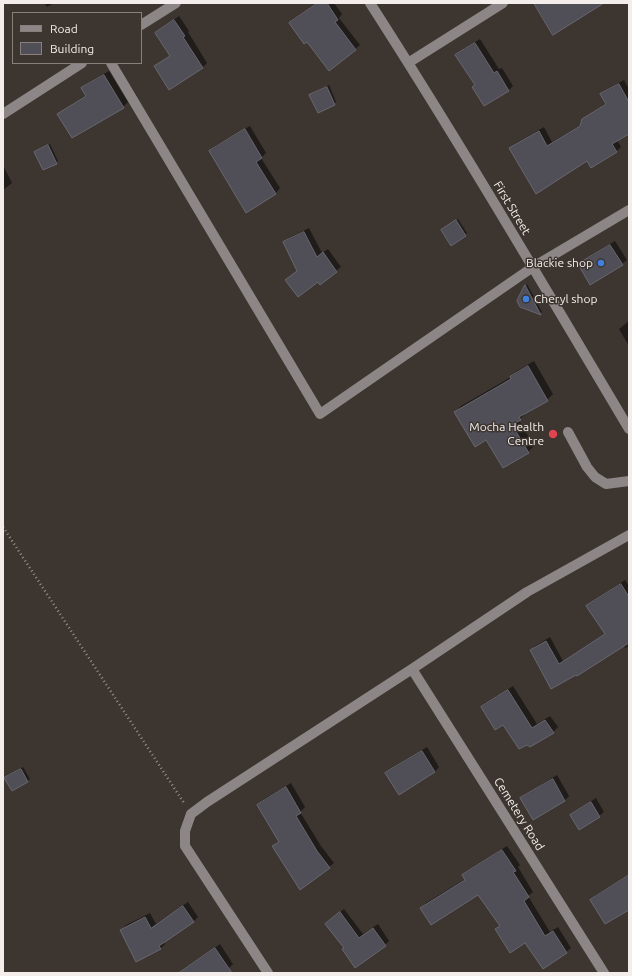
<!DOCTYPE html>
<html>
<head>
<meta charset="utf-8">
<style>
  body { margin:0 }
  #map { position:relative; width:632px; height:976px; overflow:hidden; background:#3d3530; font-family:Ubuntu,sans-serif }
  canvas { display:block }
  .frame { position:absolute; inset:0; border:4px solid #f3eeeb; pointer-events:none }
  .legend { position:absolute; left:12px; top:12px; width:130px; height:52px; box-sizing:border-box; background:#3d3530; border:1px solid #867f7b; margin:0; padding:5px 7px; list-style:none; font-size:12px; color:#f3eeeb }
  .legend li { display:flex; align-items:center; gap:8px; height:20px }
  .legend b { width:20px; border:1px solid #867f7b }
</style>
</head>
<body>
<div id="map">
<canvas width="632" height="976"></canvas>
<div class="frame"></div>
<ul class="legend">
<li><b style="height:5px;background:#8c8786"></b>Road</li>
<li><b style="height:11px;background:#504f58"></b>Building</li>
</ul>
</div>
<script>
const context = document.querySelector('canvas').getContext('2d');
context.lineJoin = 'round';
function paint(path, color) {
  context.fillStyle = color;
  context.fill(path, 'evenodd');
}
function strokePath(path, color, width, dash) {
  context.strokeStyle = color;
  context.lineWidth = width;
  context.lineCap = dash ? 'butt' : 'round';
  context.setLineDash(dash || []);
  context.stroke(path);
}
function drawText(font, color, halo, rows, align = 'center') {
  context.font = font + ' Ubuntu,sans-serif';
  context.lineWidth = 3;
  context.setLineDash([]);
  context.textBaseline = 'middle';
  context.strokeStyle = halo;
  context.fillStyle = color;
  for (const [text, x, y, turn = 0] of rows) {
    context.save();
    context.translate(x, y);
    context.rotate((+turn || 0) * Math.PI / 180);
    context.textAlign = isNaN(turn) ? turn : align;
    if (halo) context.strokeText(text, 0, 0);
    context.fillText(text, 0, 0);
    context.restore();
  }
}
const shadow = new Path2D(`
  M 44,3 L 54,3 L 47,7 Z
  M 317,3 L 334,3 L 342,14 L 339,18 L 360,45 L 355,49 L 290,23 Z
  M 179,16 L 189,31 L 188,32 L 207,63 L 202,68 L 155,66 L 171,55 L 156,33 Z
  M 480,39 L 499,69 L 502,68 L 513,86 L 508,91 L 475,85 L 456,55 L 461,51 Z
  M 109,71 L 128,102 L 123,107 L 58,114 L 63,110 L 86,95 L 82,89 L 87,84 Z
  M 624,80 L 629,89 L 629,133 L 617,140 L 621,147 L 617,151 L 592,167 L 587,160 L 511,148 L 515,144 L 544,127 L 552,142 L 582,124 L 583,120 L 588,115 L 606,103 L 601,95 L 606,90 Z
  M 329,85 L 336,102 L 334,104 L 311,95 Z
  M 250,126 L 266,153 L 261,158 L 280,188 L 276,193 L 246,212 L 211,151 L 215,146 Z
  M 50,144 L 58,161 L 56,163 L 35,152 Z
  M 3,165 L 12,183 L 3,190 Z
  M 458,219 L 467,233 L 465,235 L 442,230 Z
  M 309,228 L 322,253 L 328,249 L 341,267 L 321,283 L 298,270 L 284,243 L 289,238 Z
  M 615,241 L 627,260 L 622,264 L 579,264 L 584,260 Z
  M 527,284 L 542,312 L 541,313 L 521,306 L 518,301 Z
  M 629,321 L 629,346 L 619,329 Z
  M 534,361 L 553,394 L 547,400 L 525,412 L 526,413 L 519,420 L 534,446 L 528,452 L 487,439 L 455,412 L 461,406 L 511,377 L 517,371 Z
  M 625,580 L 629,586 L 629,646 L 625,648 L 623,645 L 577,675 L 531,650 L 535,646 L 550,637 L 563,661 L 606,633 L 588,606 L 592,602 Z
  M 513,686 L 537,724 L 550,716 L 558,727 L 553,732 L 504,723 L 482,707 L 487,703 Z
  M 427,747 L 439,767 L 435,772 L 399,794 L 387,773 L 391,769 Z
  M 23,767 L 30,779 L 27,781 L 8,776 Z
  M 557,775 L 569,796 L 565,800 L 522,798 L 526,794 Z
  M 291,783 L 305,807 L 300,812 L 321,846 L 334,863 L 329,867 L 274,846 L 280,840 L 258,805 L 263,800 Z
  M 596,798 L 604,812 L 599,816 L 571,815 L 576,811 Z
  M 507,846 L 520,865 L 518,867 L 533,892 L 528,896 L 550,932 L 558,927 L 571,948 L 566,952 L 526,941 L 496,930 L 501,925 L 478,893 L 421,908 L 426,903 L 465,879 L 463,876 L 468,871 Z
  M 629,874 L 629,909 L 591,900 L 596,895 Z
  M 188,902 L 198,917 L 194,921 L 164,941 L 165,944 L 161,948 L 137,960 L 121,930 L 126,925 L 150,913 L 156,924 Z
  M 344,909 L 363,934 L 378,924 L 389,941 L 385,945 L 345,948 L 326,924 Z
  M 220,944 L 233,964 L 229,968 L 222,973 L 179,973 Z`);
const building = new Path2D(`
  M 318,3 L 327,3 L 338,20 L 335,22 L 356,50 L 329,71 L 307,42 L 304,44 L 289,23 Z
  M 534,3 L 604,3 L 553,35 Z
  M 174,20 L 185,36 L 183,37 L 203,68 L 169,90 L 154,66 L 170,56 L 155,33 Z
  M 475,43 L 494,73 L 497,71 L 509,91 L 484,106 L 472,87 L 475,85 L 455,55 Z
  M 104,75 L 124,108 L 72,138 L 57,114 L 86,96 L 81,88 Z
  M 619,84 L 629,102 L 629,134 L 612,144 L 617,152 L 591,168 L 587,161 L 536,194 L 509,148 L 539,131 L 547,146 L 580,126 L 582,119 L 606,104 L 600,94 Z
  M 327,87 L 335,105 L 318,113 L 309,95 Z
  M 245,129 L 262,158 L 256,162 L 276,194 L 246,213 L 209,151 Z
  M 48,145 L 57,164 L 43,170 L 34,152 Z
  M 456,220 L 466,236 L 451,246 L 441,230 Z
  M 304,232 L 317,257 L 323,252 L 337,272 L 320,285 L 318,282 L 298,297 L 285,280 L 297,271 L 283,242 Z
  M 610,245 L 623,265 L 590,285 L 578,264 Z
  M 525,285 L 541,315 L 520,307 L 517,301 Z
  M 528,366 L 548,401 L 519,417 L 521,420 L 512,425 L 529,453 L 503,468 L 486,440 L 475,447 L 454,412 L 511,379 L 510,377 Z
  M 621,584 L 629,597 L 629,643 L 577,676 L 576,675 L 551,689 L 530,650 L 546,641 L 559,664 L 605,634 L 586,606 Z
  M 508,690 L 532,728 L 545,720 L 554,733 L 530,747 L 527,745 L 519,749 L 503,725 L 495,730 L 481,707 Z
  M 422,751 L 435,772 L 399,795 L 385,773 Z
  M 21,769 L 28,782 L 12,791 L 4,778 Z
  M 553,779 L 565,801 L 533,820 L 520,798 Z
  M 286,787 L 301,813 L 296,816 L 317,851 L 330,868 L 300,890 L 272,846 L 279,842 L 257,805 Z
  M 591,802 L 600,817 L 579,830 L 570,815 Z
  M 502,850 L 516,871 L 513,872 L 529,897 L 524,901 L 545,936 L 553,931 L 567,953 L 543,969 L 525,943 L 510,953 L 495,929 L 500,926 L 478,895 L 431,925 L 420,908 L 465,880 L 462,875 Z
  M 629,875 L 629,910 L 605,924 L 590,900 Z
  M 183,906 L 194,922 L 159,946 L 161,949 L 136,962 L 120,930 L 145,917 L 151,928 Z
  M 340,912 L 359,938 L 373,928 L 386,946 L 355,968 L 342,949 L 344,948 L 325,924 Z
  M 215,948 L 232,973 L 179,973 Z`);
const path = new Path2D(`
  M 3,527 L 184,803`);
const minor = new Path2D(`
  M 370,3 C 460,143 544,286 629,429
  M 141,25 L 176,3
  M 111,63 L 320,414 L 533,267 L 629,210
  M 408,63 L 503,3
  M 3,114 L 82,63
  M 568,432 L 587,467 L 595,477 L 606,484 L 629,481
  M 412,669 L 604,973
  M 268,973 L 185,846 L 185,831 L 191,814 L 207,802 L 412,669 L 527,592 L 629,535`);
const markers = [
  [601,263,4,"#3f7fe0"],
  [526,299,4,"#3f7fe0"],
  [553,434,5,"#e0444e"]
];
const streetNames = [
  ["First Street",512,208,59],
  ["Cemetery Road",519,814,58]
];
const poiNames = [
  ["Blackie shop",593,263],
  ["Cheryl shop",534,299,"left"],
  ["Mocha Health",544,427],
  ["Centre",544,441]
];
paint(shadow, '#0007');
paint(building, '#504f58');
strokePath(building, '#68676f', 1);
strokePath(path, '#99938f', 2.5, [1, 3]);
strokePath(minor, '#8c8786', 10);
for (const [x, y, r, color] of markers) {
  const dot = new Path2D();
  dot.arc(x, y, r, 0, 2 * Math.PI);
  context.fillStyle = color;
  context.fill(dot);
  strokePath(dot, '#3d3530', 1.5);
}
drawText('12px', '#f3eeeb', '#3d3530', streetNames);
drawText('12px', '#f3eeeb', '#3d3530', poiNames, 'right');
</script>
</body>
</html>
